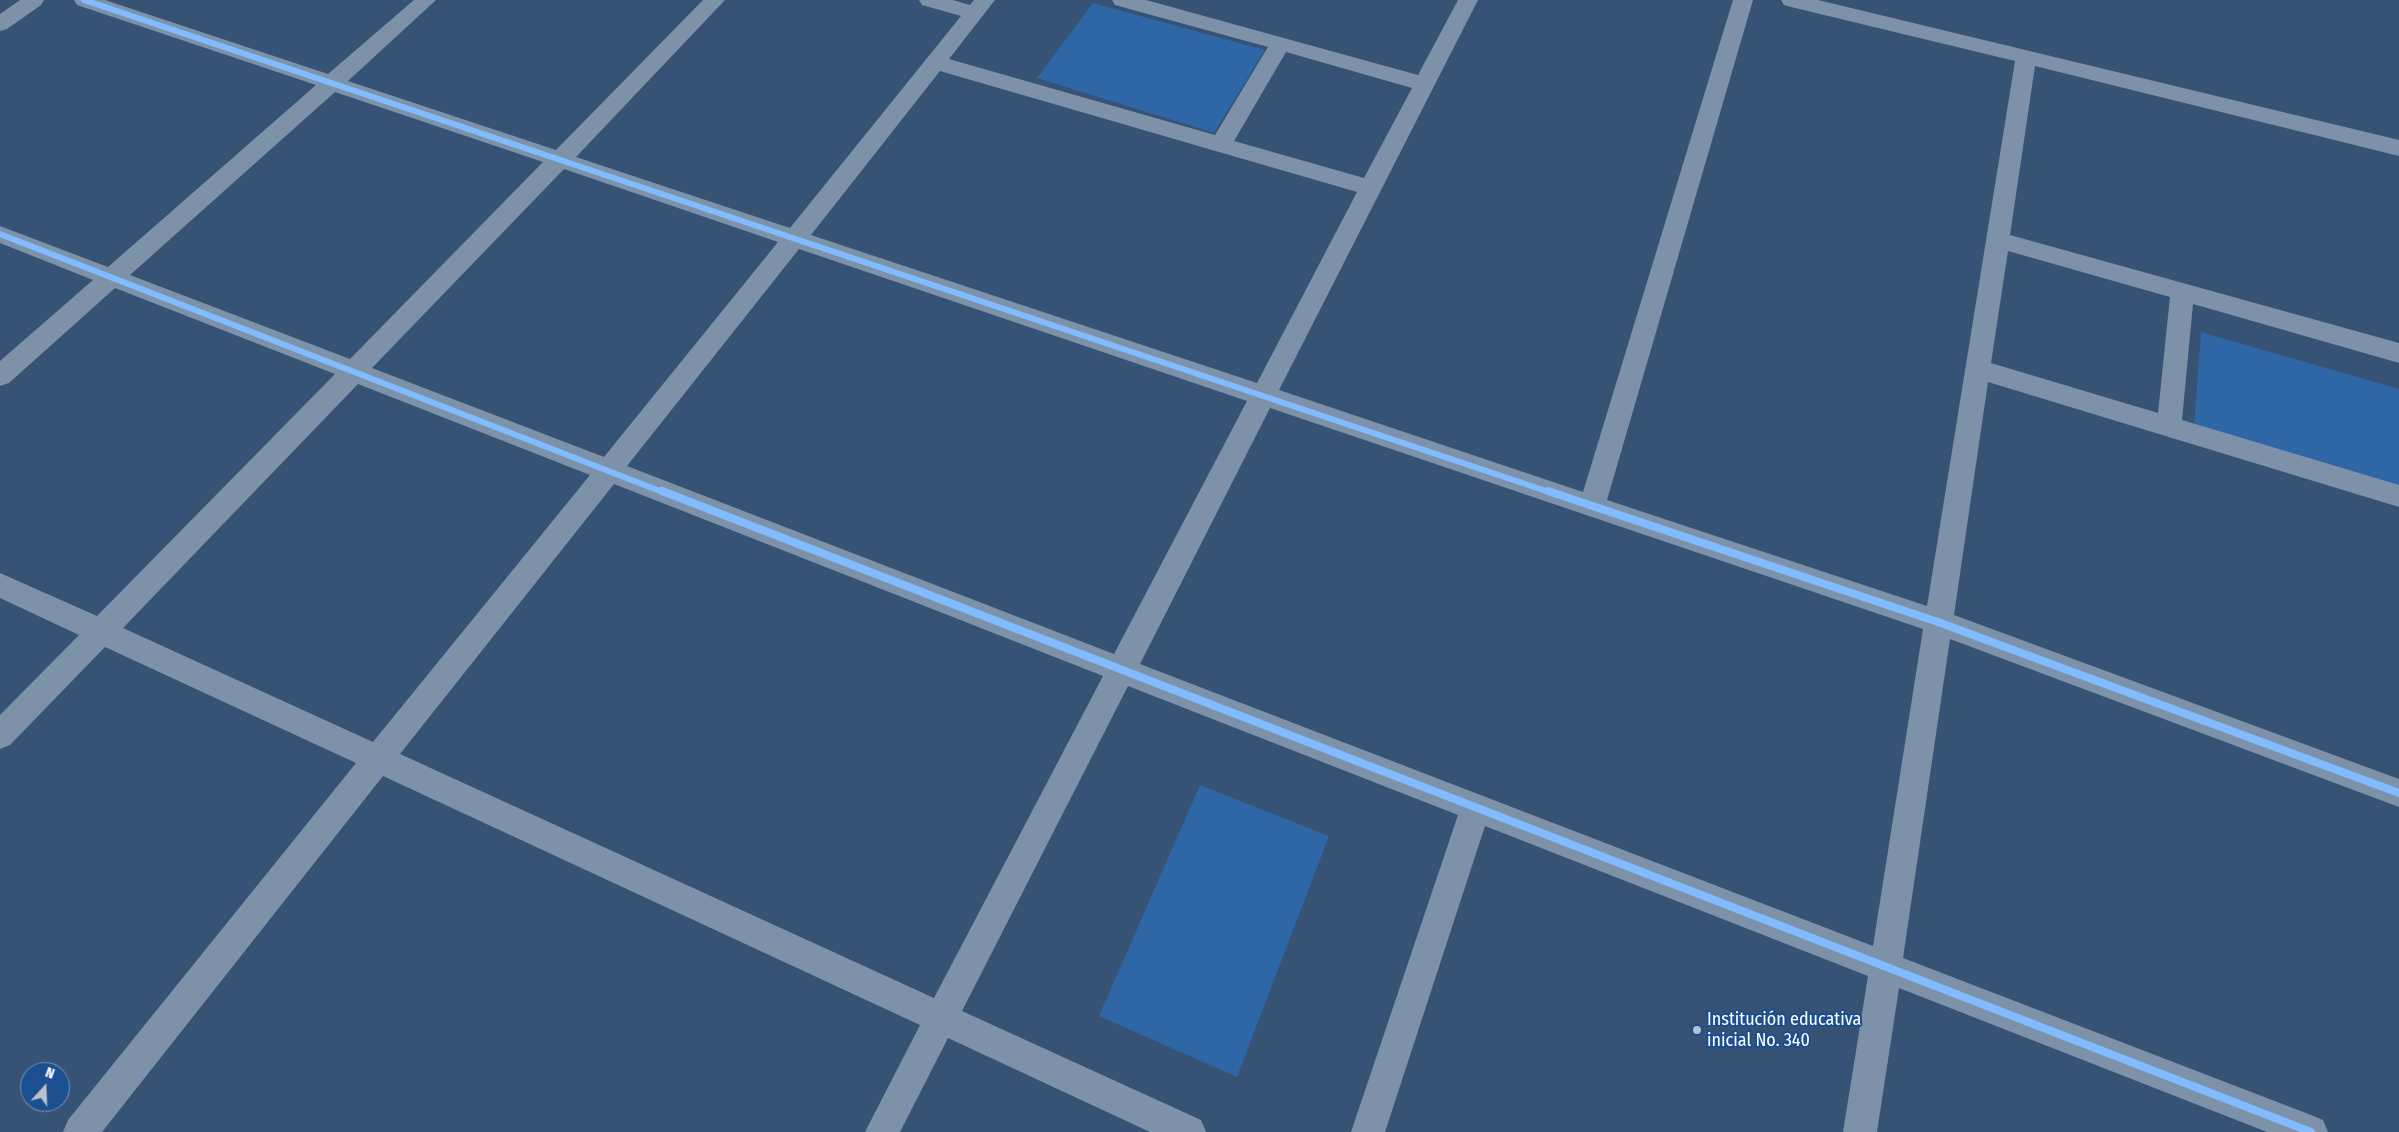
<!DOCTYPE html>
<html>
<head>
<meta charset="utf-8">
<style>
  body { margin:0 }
  #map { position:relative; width:2399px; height:1132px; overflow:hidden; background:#365274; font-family:"Fira Sans Condensed",sans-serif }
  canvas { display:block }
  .north { position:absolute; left:20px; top:1062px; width:50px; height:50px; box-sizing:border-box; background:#1b4f8f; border:1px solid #7695bc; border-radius:50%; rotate:20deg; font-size:14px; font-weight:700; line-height:20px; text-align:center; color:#fff }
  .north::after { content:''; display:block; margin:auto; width:18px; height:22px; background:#b9c2ce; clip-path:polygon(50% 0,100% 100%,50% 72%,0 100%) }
</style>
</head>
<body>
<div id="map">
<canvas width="2399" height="1132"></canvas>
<div class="north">N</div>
</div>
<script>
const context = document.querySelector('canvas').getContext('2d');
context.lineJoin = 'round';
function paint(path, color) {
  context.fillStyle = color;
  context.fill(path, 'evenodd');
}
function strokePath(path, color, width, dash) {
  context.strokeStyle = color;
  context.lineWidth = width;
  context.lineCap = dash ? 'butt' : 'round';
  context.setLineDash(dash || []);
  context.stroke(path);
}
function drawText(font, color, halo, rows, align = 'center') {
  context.font = font + ' "Fira Sans Condensed",sans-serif';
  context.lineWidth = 4;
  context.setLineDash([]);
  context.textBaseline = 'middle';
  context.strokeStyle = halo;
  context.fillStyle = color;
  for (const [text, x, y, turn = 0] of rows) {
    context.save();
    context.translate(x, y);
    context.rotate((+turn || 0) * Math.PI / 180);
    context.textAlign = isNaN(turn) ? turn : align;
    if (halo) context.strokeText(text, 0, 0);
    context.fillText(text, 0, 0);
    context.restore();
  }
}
const green = new Path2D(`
  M 1093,3 L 1265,50 L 1214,133 L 1037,78 Z
  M 2201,332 L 2399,389 L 2399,489 L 2194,427 Z
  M 1200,785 L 1329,836 L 1237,1077 L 1099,1016 Z`);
const minor = new Path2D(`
  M 20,0 L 44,0 L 41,5 L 7,29 L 0,31 L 0,14 Z
  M 74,0 L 105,0 L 328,74 L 414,0 L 436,0 L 348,81 L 556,150 L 703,0 L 725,0 L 576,157 L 790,228 L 961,16 L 922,5 L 919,0 L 953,0 L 970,5 L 974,0 L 995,0 L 949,59 L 1215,135 L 1268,47 L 1115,5 L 1112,0 L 1146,0 L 1418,75 L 1458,0 L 1478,0 L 1279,390 L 1583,492 L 1733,0 L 1753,0 L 1607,500 L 1927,606 L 2015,61 L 1791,7 L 1784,5 L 1781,0 L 1818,0 L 2399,140 L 2399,156 L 2035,66 L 2010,235 L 2399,343 L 2399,363 L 2193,304 L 2182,420 L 2399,485 L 2399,507 L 1988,382 L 1954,615 L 2399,779 L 2399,807 L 1950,639 L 1903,958 L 2311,1115 L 2323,1120 L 2328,1132 L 2267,1132 L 1899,988 L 1877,1132 L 1843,1132 L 1868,976 L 1485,826 L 1385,1132 L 1351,1132 L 1458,815 L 1128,686 L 962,1011 L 1201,1120 L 1206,1132 L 1150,1132 L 948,1038 L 900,1132 L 865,1132 L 920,1025 L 383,776 L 102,1132 L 63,1132 L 68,1120 L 356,763 L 105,647 L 10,745 L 0,749 L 0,715 L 79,635 L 0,598 L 0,573 L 97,616 L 335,374 L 115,288 L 9,383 L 0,386 L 0,361 L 93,280 L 0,243 L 0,226 L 108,267 L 316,85 L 77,5 ZM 1286,52 L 1412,88 L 1364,178 L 1234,141 ZM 940,71 L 1357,192 L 1257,383 L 811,235 ZM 335,92 L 543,162 L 350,359 L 130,275 ZM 564,169 L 778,242 L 604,457 L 372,368 ZM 799,249 L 1247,401 L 1114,654 L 627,466 ZM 2008,251 L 2170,297 L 2158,413 L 1991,363 ZM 358,384 L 590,475 L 373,742 L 123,628 ZM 1270,408 L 1923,629 L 1873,946 L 1140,664 ZM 614,484 L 1103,676 L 934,998 L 400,754 Z`);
const cyclewayFar1 = new Path2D(`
  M 84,0 L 1552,493
  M 0,234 L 665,493`);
const cycleway = new Path2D(`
  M 662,491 L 2311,1132
  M 1548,491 L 1938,622 L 2399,793`);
const markers = [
  [1697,1030,5,"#b9c2ce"]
];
const nearPoinames = [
  ["Institución educativa",1707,1020],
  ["inicial No. 340",1707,1041]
];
paint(green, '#2f66a5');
paint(minor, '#7d92a8');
strokePath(cyclewayFar1, '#80bcff', 6);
strokePath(cycleway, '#80bcff', 8);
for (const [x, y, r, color] of markers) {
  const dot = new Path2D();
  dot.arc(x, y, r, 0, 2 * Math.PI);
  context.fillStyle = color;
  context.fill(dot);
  strokePath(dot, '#1b4f8f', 2);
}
drawText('18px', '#fff', '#1b4f8f', nearPoinames, 'left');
</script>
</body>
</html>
